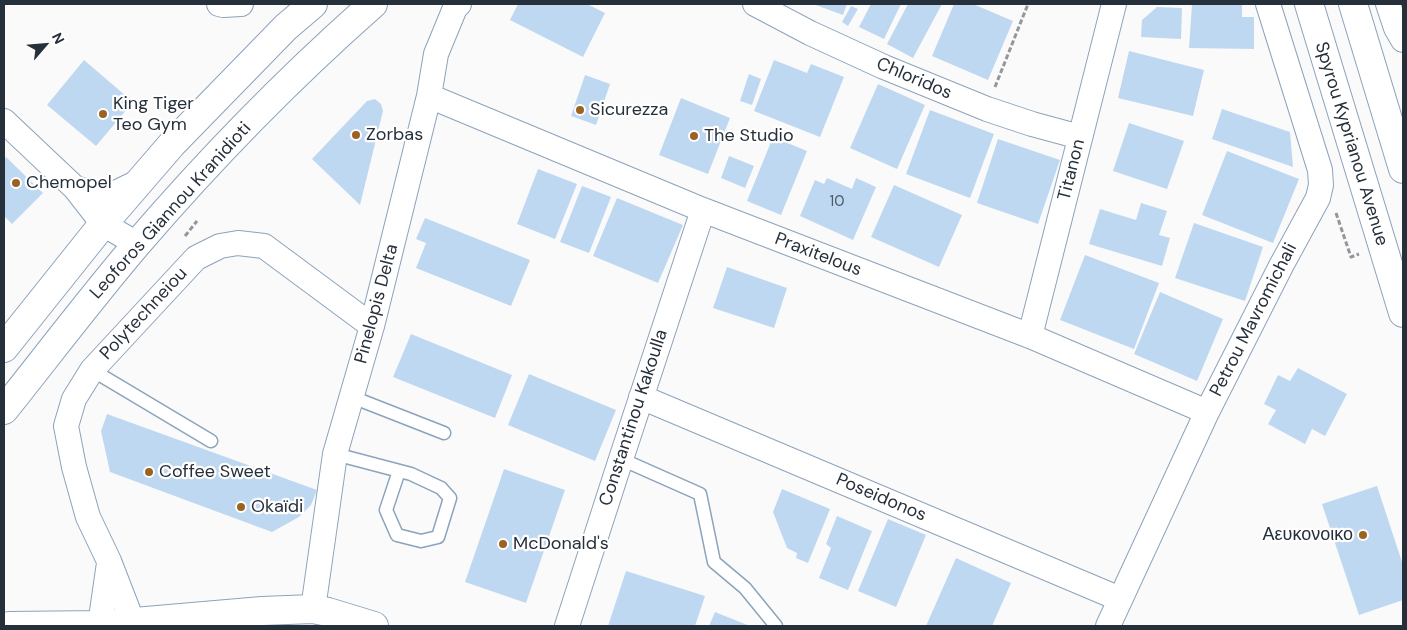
<!DOCTYPE html>
<html>
<head>
<meta charset="utf-8">
<style>
  body { margin:0 }
  #map { position:relative; width:1407px; height:630px; overflow:hidden; background:#fafafa; font-family:"DM Sans",sans-serif }
  canvas { display:block }
  .frame { position:absolute; inset:0; border:5px solid #26303a; pointer-events:none }
  .north { position:absolute; left:20px; top:20px; width:50px; height:50px; -webkit-text-stroke:4px #fff; paint-order:stroke; rotate:63deg; font-size:14px; font-weight:700; line-height:20px; text-align:center; color:#26303a }
  .north::after { content:''; display:block; margin:auto; width:18px; height:22px; background:#26303a; clip-path:polygon(50% 0,100% 100%,50% 72%,0 100%) }
</style>
</head>
<body>
<div id="map">
<canvas width="1407" height="630"></canvas>
<div class="frame"></div>
<div class="north">N</div>
</div>
<script>
const context = document.querySelector('canvas').getContext('2d');
context.lineJoin = 'round';
function paint(path, color) {
  context.fillStyle = color;
  context.fill(path, 'evenodd');
}
function strokePath(path, color, width, dash) {
  context.strokeStyle = color;
  context.lineWidth = width;
  context.lineCap = dash ? 'butt' : 'round';
  context.setLineDash(dash || []);
  context.stroke(path);
}
function drawText(font, color, halo, rows, align = 'center') {
  context.font = font + ' "DM Sans",sans-serif';
  context.lineWidth = 4.5;
  context.setLineDash([]);
  context.textBaseline = 'middle';
  context.strokeStyle = halo;
  context.fillStyle = color;
  for (const [text, x, y, turn = 0] of rows) {
    context.save();
    context.translate(x, y);
    context.rotate((+turn || 0) * Math.PI / 180);
    context.textAlign = isNaN(turn) ? turn : align;
    if (halo) context.strokeText(text, 0, 0);
    context.fillText(text, 0, 0);
    context.restore();
  }
}
const building = new Path2D(`
  M 518,4 L 587,4 L 605,13 L 583,57 L 510,20 Z
  M 813,4 L 847,4 L 843,15 Z
  M 871,4 L 901,4 L 884,39 L 859,27 Z
  M 908,4 L 942,4 L 913,58 L 887,44 Z
  M 954,4 L 973,4 L 1013,21 L 988,80 L 932,56 Z
  M 1192,4 L 1242,5 L 1242,17 L 1254,17 L 1254,49 L 1189,48 Z
  M 851,6 L 858,9 L 848,26 L 842,22 Z
  M 1157,7 L 1182,8 L 1181,39 L 1141,37 L 1142,20 Z
  M 1129,51 L 1204,70 L 1193,116 L 1118,98 Z
  M 84,60 L 133,102 L 96,146 L 47,105 Z
  M 774,60 L 807,73 L 811,64 L 844,77 L 820,137 L 754,111 Z
  M 749,74 L 761,79 L 752,105 L 740,101 Z
  M 585,75 L 610,84 L 596,125 L 571,116 Z
  M 878,84 L 925,105 L 897,169 L 850,148 Z
  M 681,98 L 730,118 L 708,174 L 659,155 Z
  M 375,99 L 381,104 L 383,111 L 360,205 L 312,159 L 367,101 Z
  M 1222,109 L 1290,132 L 1293,167 L 1212,139 Z
  M 930,110 L 994,134 L 970,198 L 906,174 Z
  M 1129,123 L 1184,141 L 1167,189 L 1113,171 Z
  M 773,137 L 807,151 L 781,215 L 747,201 Z
  M 998,139 L 1060,160 L 1038,224 L 977,203 Z
  M 1227,151 L 1299,179 L 1273,243 L 1202,215 Z
  M 729,156 L 754,166 L 745,188 L 721,178 Z
  M 6,157 L 43,193 L 12,224 L 4,216 L 4,160 Z
  M 538,169 L 577,184 L 555,239 L 517,224 Z
  M 827,178 L 852,189 L 856,178 L 876,187 L 853,240 L 800,216 L 815,180 L 824,184 Z
  M 894,185 L 962,215 L 939,267 L 871,237 Z
  M 582,186 L 611,197 L 589,253 L 560,242 Z
  M 617,198 L 683,225 L 658,283 L 593,256 Z
  M 1141,203 L 1167,211 L 1159,235 L 1170,238 L 1162,266 L 1089,244 L 1100,209 L 1136,220 Z
  M 425,218 L 530,260 L 511,306 L 416,268 L 426,243 L 416,239 Z
  M 1194,223 L 1263,247 L 1245,301 L 1175,278 Z
  M 1085,255 L 1159,283 L 1134,349 L 1060,320 Z
  M 727,267 L 787,288 L 774,328 L 713,308 Z
  M 1160,292 L 1223,319 L 1197,381 L 1134,354 Z
  M 411,334 L 512,375 L 495,418 L 393,377 Z
  M 1298,368 L 1347,394 L 1325,436 L 1312,429 L 1305,444 L 1268,424 L 1276,410 L 1264,404 L 1278,375 L 1290,381 Z
  M 529,374 L 616,410 L 595,461 L 508,425 Z
  M 107,414 L 317,490 L 311,505 L 299,517 L 272,532 L 110,472 L 101,431 Z
  M 504,469 L 565,490 L 526,603 L 465,582 Z
  M 1377,486 L 1403,565 L 1403,600 L 1359,615 L 1322,504 Z
  M 782,489 L 830,509 L 808,563 L 796,558 L 797,553 L 787,548 L 773,512 Z
  M 837,516 L 872,531 L 848,590 L 819,578 L 831,548 L 826,544 Z
  M 888,519 L 926,535 L 896,607 L 858,591 Z
  M 956,558 L 1011,583 L 992,626 L 926,626 Z
  M 626,571 L 705,596 L 695,626 L 608,626 Z
  M 715,612 L 750,626 L 709,626 Z`);
const path = new Path2D(`
  M 995,87 L 1028,4
  M 1336,213 L 1351,257 L 1359,254
  M 185,236 L 197,221`);
const service = new Path2D(`
  M 92,370 L 211,441
  M 352,397 L 444,433
  M 335,454 L 411,474 L 441,488 L 450,498 L 438,537 L 421,541 L 397,535 L 386,510 L 399,471
  M 621,459 L 700,494 L 714,562 L 745,588 L 776,626`);
const minor = new Path2D(`
  M 219,4 L 223,5 L 241,4
  M 755,4 L 810,33 L 884,67 L 987,109 L 1032,124 L 1080,137
  M 1388,4 L 1396,28 L 1403,40
  M 429,96 L 703,210 L 1030,336 L 1207,412
  M 4,121 L 75,188 L 103,224 L 137,244
  M 75,188 L 107,197 L 138,182
  M 1030,336 L 1114,4
  M 641,397 L 1120,599
  M 313,609 L 335,454 L 372,326 L 429,96 L 436,54 L 455,8 L 459,4
  M 133,623 L 109,561 L 88,517 L 74,467 L 66,426 L 74,399 L 92,370 L 196,258 L 220,246 L 238,243 L 264,246 L 372,326
  M 100,625 L 109,563
  M 567,626 L 621,459 L 703,210
  M 1108,626 L 1207,412 L 1281,266 L 1318,198 L 1321,185 L 1320,170 L 1268,4`);
const secondary = new Path2D(`
  M 1309,4 L 1403,313
  M 1353,4 L 1403,169
  M 4,348 L 103,224 L 172,144 L 286,27 L 313,4
  M 4,410 C 48,355 91,298 137,244 C 210,159 289,78 373,4
  M 9,626 L 100,625 L 262,611 L 313,609 L 328,612 L 374,626`);
const markers = [
  [580,110,5,"#9b6220"],
  [103,114,5,"#9b6220"],
  [356,135,5,"#9b6220"],
  [694,136,5,"#9b6220"],
  [16,183,5,"#9b6220"],
  [149,472,5,"#9b6220"],
  [241,507,5,"#9b6220"],
  [1363,535,5,"#9b6220"],
  [503,544,5,"#9b6220"]
];
const numberNames = [
  ["10",837,202]
];
const streetNames = [
  ["Chloridos",914,79,23],
  ["Spyrou Kyprianou Avenue",1351,144,73],
  ["Titanon",1072,170,-76],
  ["Leoforos Giannou Kranidioti",171,211,-48],
  ["Praxitelous",818,255,21],
  ["Pinelopis Delta",377,304,-75],
  ["Polytechneiou",144,314,-47],
  ["Petrou Mavromichali",1254,320,-63],
  ["Constantinou Kakoulla",634,418,-72],
  ["Poseidonos",881,498,23]
];
const poiNames = [
  ["King Tiger",113,104],
  ["Teo Gym",113,125],
  ["Sicurezza",590,110],
  ["Zorbas",366,135],
  ["The Studio",704,136],
  ["Chemopel",26,183],
  ["Coffee Sweet",159,472],
  ["Okaïdi",251,507],
  ["Αευκονοικο",1353,535,"right"],
  ["McDonald's",513,544]
];
paint(building, '#bfd8f1');
strokePath(service, '#8ba3bb', 15);
strokePath(minor, '#8ba3bb', 26);
strokePath(secondary, '#8ba3bb', 30);
strokePath(path, '#92979c', 3, [5, 2.5]);
strokePath(service, '#fff', 12);
strokePath(minor, '#fff', 24);
strokePath(secondary, '#fff', 28);
for (const [x, y, r, color] of markers) {
  const dot = new Path2D();
  dot.arc(x, y, r, 0, 2 * Math.PI);
  context.fillStyle = color;
  context.fill(dot);
  strokePath(dot, '#fff', 2);
}
drawText('15px', '#4c5a68', null, numberNames);
drawText('18px', '#26303a', '#fff', streetNames);
drawText('18px', '#26303a', '#fff', poiNames, 'left');
</script>
</body>
</html>
